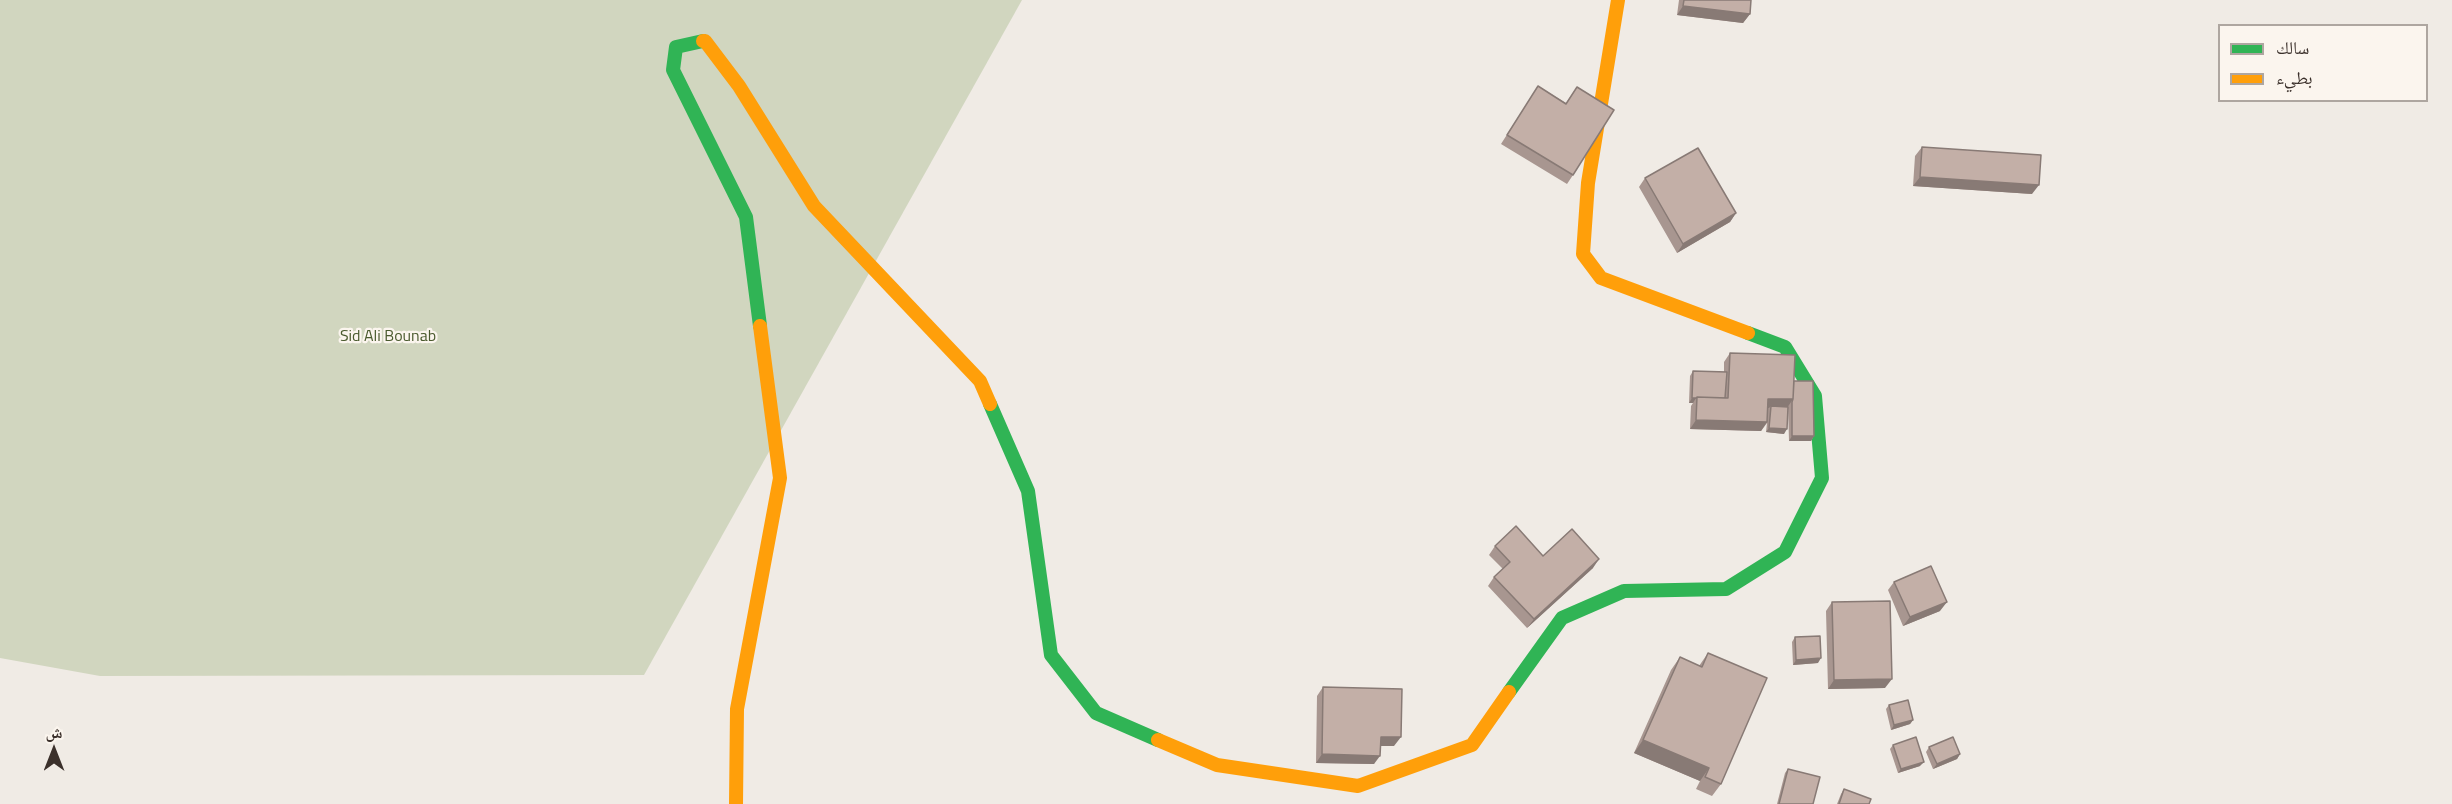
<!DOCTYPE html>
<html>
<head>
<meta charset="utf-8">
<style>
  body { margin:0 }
  #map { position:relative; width:2452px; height:804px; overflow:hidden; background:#f0ebe5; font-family:"Titillium Web","Noto Naskh Arabic",sans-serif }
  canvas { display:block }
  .legend { position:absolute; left:2218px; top:24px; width:210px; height:78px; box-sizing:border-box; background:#fbf5ee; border:2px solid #aea6a0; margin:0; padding:8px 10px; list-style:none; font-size:18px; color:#3b302b }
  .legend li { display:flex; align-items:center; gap:12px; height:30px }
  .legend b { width:30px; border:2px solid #aea6a0 }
  .north { position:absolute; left:24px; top:720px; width:60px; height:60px; -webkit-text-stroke:4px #fbf5ee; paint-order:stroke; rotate:0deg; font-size:16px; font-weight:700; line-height:24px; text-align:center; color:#3b302b }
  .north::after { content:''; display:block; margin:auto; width:21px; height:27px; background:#3b302b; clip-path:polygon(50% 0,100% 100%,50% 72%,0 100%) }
</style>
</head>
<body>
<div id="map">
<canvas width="2452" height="804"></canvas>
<ul class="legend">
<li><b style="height:8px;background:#30b455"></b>سالك</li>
<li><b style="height:8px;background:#ff9f0a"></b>بطيء</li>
</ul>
<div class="north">ش</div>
</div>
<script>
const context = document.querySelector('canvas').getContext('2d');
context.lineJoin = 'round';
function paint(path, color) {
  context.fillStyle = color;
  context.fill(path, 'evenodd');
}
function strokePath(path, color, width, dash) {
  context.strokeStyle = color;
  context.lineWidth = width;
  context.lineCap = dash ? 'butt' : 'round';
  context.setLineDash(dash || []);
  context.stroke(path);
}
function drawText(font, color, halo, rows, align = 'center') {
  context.font = font + ' "Titillium Web",sans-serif';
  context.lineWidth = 4.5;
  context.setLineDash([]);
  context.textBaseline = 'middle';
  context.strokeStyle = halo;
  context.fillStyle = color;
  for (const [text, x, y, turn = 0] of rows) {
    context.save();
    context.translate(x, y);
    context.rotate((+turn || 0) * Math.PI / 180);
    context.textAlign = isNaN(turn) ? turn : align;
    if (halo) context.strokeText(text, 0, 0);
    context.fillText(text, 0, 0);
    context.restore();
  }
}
const green = new Path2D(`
  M 0,0 L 1022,0 L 644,675 L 100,676 L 0,658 Z`);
const fast = new Path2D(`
  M 703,41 L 676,47 L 673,70 L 746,217 L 760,326
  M 990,404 L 1028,491 L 1051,655 L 1096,713 L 1158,740
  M 1509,692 L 1562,618 L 1624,591 L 1726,589 L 1785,552 L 1822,478 L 1815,396 L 1785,347 L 1748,333`);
const slow = new Path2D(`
  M 1618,0 L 1588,183 L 1583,254 L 1601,278 L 1748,333
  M 703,41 L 705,41 L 739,86 L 814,206 L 980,381 L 990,404
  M 1158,740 L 1217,765 L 1358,786 L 1472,745 L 1509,692
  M 736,804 L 737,709 L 780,478 L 760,326`);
const wall = new Path2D(`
  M 1679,0 L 1751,0 L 1750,14 L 1743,23 L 1677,15 Z
  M 1538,86 L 1566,103 L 1577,87 L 1573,175 L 1567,184 L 1501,144 Z
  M 1922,147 L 2032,194 L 1913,186 L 1915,156 Z
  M 1645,178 L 1736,213 L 1730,222 L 1677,253 L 1639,187 Z
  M 1730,353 L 1794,381 L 1814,436 L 1811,441 L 1789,441 L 1788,407 L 1784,434 L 1766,432 L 1767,423 L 1761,431 L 1690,429 L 1691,406 L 1693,403 L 1689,403 L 1690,376 L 1693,371 L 1724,372 L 1724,362 Z
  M 1495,546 L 1543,556 L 1593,568 L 1527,628 L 1488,586 L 1494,577 L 1503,569 L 1489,555 Z
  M 1894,582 L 1940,611 L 1903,626 L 1888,590 Z
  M 1832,602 L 1885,688 L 1828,689 L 1826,611 Z
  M 1795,637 L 1818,663 L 1793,665 L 1792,642 Z
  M 1708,653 L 1721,784 L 1712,796 L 1696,789 L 1700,781 L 1634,753 L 1671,670 L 1680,657 L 1699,666 Z
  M 1323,687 L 1394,746 L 1380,746 L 1374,764 L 1316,763 L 1317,696 Z
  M 1889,705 L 1913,720 L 1910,724 L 1891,730 L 1886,709 Z
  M 1893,745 L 1920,766 L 1898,773 L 1890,749 Z
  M 1929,747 L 1960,754 L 1957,759 L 1933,769 L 1926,752 Z
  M 1788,769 L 1813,804 L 1777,804 L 1785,773 Z
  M 1844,789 L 1869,804 L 1837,804 L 1841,794 Z`);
const shadedWall = new Path2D(`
  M 1683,6 L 1750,14 L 1743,23 L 1677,15 Z
  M 1920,177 L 2039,185 L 2032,194 L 1913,186 Z
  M 1736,213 L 1730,222 L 1677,253 L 1683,244 Z
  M 1692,398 L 1696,398 L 1693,403 L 1689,403 Z
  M 1768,399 L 1793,399 L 1787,408 L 1771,406 L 1769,408 L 1762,408 Z
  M 1696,420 L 1767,422 L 1761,431 L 1690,429 Z
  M 1769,428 L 1787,429 L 1784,434 L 1766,432 Z
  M 1792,436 L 1814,436 L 1811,441 L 1789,441 Z
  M 1599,559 L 1593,568 L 1527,628 L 1534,619 Z
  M 1947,602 L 1940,611 L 1903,626 L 1910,617 Z
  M 1821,658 L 1818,663 L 1793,665 L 1796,660 Z
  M 1892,679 L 1885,688 L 1828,689 L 1834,680 Z
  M 1913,720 L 1910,724 L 1891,730 L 1894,725 Z
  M 1381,737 L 1401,737 L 1394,746 L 1374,746 Z
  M 1643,740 L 1709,768 L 1700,781 L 1634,753 Z
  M 1322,754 L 1380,756 L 1374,764 L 1316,763 Z
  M 1960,754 L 1957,759 L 1933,769 L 1937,764 Z
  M 1924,762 L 1920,766 L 1898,773 L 1901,769 Z`);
const building = new Path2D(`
  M 1684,0 L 1751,0 L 1750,14 L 1683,6 Z
  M 1538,86 L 1566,104 L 1577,87 L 1614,110 L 1573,175 L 1507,135 Z
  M 1922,147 L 2041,155 L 2039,185 L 1920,177 Z
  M 1698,148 L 1736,213 L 1683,244 L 1645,178 Z
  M 1730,353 L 1795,355 L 1793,399 L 1768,399 L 1767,422 L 1696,420 L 1697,397 L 1728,398 Z
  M 1693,371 L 1727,372 L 1725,398 L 1697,397 L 1696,398 L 1692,398 Z
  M 1794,381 L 1813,381 L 1814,436 L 1792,436 L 1792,402 L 1793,399 Z
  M 1771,406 L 1788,407 L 1787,429 L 1769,428 Z
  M 1516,526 L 1543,556 L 1572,529 L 1599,559 L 1534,619 L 1494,577 L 1510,562 L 1495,546 Z
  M 1931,566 L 1947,602 L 1910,617 L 1894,582 Z
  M 1890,601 L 1892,679 L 1834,680 L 1832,602 Z
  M 1820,636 L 1821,658 L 1796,660 L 1795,637 Z
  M 1708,653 L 1767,678 L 1721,784 L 1705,777 L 1709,768 L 1643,740 L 1680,657 L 1702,667 Z
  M 1323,687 L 1402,689 L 1401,737 L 1381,737 L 1380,756 L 1322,754 Z
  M 1908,700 L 1913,720 L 1894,725 L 1889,705 Z
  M 1916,737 L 1924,762 L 1901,769 L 1893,745 Z
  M 1953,737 L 1960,754 L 1937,764 L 1929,747 Z
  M 1788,769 L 1820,777 L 1813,804 L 1779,804 Z
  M 1844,789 L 1871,799 L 1869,804 L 1839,804 Z`);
const parkNames = [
  ["Sid Ali Bounab",388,337]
];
paint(green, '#d1d6bf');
strokePath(fast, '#30b455', 14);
strokePath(slow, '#ff9f0a', 14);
paint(wall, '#a89690');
paint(shadedWall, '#887a75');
paint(building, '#c3afa7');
strokePath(building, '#887a75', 1.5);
drawText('16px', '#4a5a2e', '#fbf5ee', parkNames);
</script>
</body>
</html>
